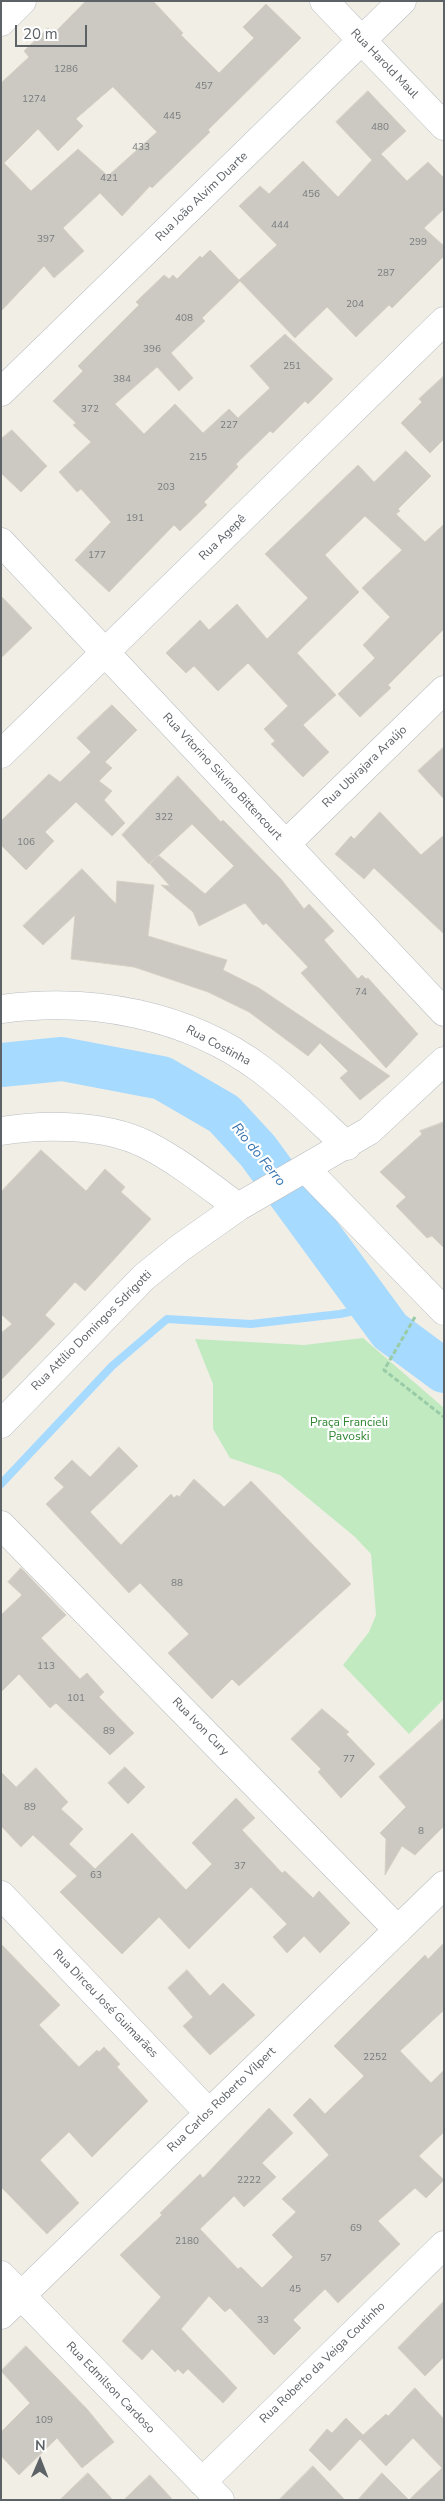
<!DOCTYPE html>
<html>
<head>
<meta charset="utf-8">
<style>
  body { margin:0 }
  #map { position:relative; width:445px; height:2501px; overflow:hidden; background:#f1eee6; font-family:"Nunito Sans",sans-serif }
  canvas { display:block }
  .frame { position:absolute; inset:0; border:2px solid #5d6267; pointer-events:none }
  .north { position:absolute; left:15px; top:2436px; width:50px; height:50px; -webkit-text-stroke:4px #fff; paint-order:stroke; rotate:1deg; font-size:14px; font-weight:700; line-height:20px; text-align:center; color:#5d6267 }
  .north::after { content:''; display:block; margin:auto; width:18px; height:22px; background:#5d6267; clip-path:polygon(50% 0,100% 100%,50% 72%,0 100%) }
  .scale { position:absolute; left:15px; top:25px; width:72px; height:22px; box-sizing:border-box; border:2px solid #5d6267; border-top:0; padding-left:6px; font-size:15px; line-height:18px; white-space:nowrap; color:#5d6267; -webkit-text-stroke:4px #fff; paint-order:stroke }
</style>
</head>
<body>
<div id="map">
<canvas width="445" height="2501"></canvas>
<div class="frame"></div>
<div class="north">N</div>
<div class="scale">20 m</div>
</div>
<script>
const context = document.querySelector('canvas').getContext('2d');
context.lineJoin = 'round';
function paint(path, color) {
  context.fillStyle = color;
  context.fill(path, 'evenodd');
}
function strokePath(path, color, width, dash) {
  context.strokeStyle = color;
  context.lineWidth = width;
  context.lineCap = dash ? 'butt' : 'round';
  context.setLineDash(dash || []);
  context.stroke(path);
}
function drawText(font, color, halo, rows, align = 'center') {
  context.font = font + ' "Nunito Sans",sans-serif';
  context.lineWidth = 4.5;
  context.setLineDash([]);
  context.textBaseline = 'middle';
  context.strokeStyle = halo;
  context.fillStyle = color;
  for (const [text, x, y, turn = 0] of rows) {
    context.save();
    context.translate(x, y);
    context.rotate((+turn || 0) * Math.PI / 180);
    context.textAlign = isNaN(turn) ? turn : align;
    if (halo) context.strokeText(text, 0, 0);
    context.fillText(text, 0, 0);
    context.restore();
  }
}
const green = new Path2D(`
  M 363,1338 L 444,1408 L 444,1699 L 409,1734 L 343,1665 L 369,1632 L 376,1615 L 371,1554 L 355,1537 L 280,1475 L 230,1458 L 213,1429 L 213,1384 L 195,1339 L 304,1345 Z`);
const stream = new Path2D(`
  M 1,1484 L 112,1366 L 167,1319 L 251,1324 L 340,1314 L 373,1307`);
const river = new Path2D(`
  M 1,1065 L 62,1059 L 162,1078 L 224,1114 L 258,1151 L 390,1331 L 444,1371`);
const building = new Path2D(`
  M 86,1 L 153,1 L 183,33 L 181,35 L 219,73 L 254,38 L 243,27 L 266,4 L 301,38 L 208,130 L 210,132 L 152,188 L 150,186 L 122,216 L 100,193 L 63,228 L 84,251 L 54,278 L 44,266 L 1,311 L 1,83 L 29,57 L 24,51 L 48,28 L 53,34 ZM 113,87 L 157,132 L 108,176 L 78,149 L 31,191 L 4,163 L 38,129 L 58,151 L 83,126 L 76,119 Z
  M 368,91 L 406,131 L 381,154 L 407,181 L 428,162 L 444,178 L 444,209 L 424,228 L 444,246 L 444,256 L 392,308 L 389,305 L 356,337 L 327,307 L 295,338 L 240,281 L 202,318 L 205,321 L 171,353 L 193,378 L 179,391 L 157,367 L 115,404 L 144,434 L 175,404 L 203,433 L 229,409 L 238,418 L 270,388 L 250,366 L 285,334 L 333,379 L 308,404 L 305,401 L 273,433 L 270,431 L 236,464 L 238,467 L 204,502 L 207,505 L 180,531 L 174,525 L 109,592 L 75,560 L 111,522 L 81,489 L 77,492 L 59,472 L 91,442 L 73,425 L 76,423 L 53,401 L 83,371 L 78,366 L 139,305 L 136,302 L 164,275 L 169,279 L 173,275 L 177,279 L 200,256 L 202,258 L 210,250 L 239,280 L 277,245 L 239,206 L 260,186 L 269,194 L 303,161 L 338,197 L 372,160 L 336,122 Z
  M 444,376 L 444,439 L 430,453 L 401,423 L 422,402 L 419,399 Z
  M 12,430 L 47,466 L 21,492 L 1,473 L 1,439 Z
  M 406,451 L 431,476 L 398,509 L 400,511 L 396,514 L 425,542 L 444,524 L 444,629 L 388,685 L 391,688 L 360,717 L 338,694 L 375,658 L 363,645 L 390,617 L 362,588 L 402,550 L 365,516 L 325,555 L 359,592 L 297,653 L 336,695 L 303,725 L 329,752 L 303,777 L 271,744 L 275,741 L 264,729 L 288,706 L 248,663 L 218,691 L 194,666 L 186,673 L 166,653 L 200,620 L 209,630 L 237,604 L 267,639 L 308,598 L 265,554 L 358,465 L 374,482 Z
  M 1,596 L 32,628 L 1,658 Z
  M 112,705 L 137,730 L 105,762 L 112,768 L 99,781 L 112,791 L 104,800 L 125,823 L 112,836 L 76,802 L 45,832 L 54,841 L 26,870 L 1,845 L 1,821 L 49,774 L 60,782 L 91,752 L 77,738 Z
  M 444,747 L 444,799 L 418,771 Z
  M 178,776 L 221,822 L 223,820 L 281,879 L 304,909 L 309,904 L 334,931 L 324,940 L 358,979 L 362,975 L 366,979 L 368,978 L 418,1034 L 386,1068 L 301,973 L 308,967 L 266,923 L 263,925 L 245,903 L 199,926 L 193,912 L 161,885 L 170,886 L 150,864 L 158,855 L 205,894 L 234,866 L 192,824 L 149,864 L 122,835 Z
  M 380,812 L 421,855 L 444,835 L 444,934 L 374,868 L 364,879 L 335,854 L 351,836 L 354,839 Z
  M 82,869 L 116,904 L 117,881 L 154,885 L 148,936 L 227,960 L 223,970 L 259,988 L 390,1076 L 360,1100 L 340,1078 L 348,1071 L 320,1043 L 308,1056 L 249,1012 L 208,992 L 134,967 L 71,959 L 75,915 L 43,945 L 23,926 Z
  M 444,1122 L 444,1248 L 432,1236 L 427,1238 L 396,1206 L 406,1197 L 380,1172 L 422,1134 L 420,1131 Z
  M 41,1150 L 86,1191 L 105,1169 L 125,1187 L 121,1192 L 151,1219 L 85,1291 L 75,1282 L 45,1315 L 55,1324 L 1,1380 L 1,1333 L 12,1324 L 1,1314 L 1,1192 Z
  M 119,1447 L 138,1466 L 90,1512 L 121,1545 L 171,1494 L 174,1498 L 177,1495 L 179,1497 L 194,1479 L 224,1507 L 251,1481 L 351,1584 L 239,1686 L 232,1679 L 212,1699 L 168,1653 L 189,1634 L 140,1583 L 129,1593 L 46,1504 L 64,1487 L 54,1478 L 72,1460 L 90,1477 Z
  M 21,1568 L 66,1615 L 41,1638 L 80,1679 L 87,1673 L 104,1692 L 99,1697 L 134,1733 L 110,1755 L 56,1703 L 50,1708 L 19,1674 L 1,1692 L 1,1615 L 22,1595 L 8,1582 Z
  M 322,1709 L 349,1732 L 346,1734 L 375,1764 L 341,1798 L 318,1772 L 321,1769 L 291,1739 Z
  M 444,1718 L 444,1826 L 415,1855 L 402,1846 L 385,1875 L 386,1839 L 380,1833 L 406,1807 L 379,1777 Z
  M 125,1767 L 145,1787 L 128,1804 L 108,1783 Z
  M 36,1768 L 68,1802 L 61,1809 L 83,1829 L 69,1844 L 95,1869 L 132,1833 L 186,1890 L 212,1864 L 192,1843 L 236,1798 L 255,1818 L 242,1830 L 282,1873 L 285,1871 L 313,1898 L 319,1891 L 350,1923 L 320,1953 L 304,1936 L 287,1953 L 273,1937 L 287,1924 L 251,1887 L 189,1949 L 159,1917 L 122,1954 L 60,1892 L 77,1876 L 33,1835 L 21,1847 L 1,1826 L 1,1772 L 16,1787 Z
  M 444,1943 L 444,2010 L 400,2051 L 431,2083 L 444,2070 L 444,2132 L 419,2156 L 444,2180 L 426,2198 L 415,2188 L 378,2221 L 400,2244 L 338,2303 L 325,2289 L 293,2320 L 301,2328 L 274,2355 L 230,2308 L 225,2312 L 209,2296 L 181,2329 L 237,2388 L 223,2403 L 188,2369 L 183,2374 L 178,2369 L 175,2372 L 152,2349 L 142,2360 L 122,2341 L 161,2297 L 120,2255 L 162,2215 L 160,2213 L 200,2174 L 203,2178 L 269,2108 L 293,2133 L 262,2163 L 276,2177 L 244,2207 L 234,2196 L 200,2229 L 238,2269 L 241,2267 L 262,2288 L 293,2257 L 272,2235 L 296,2212 L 282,2199 L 329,2155 L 293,2115 L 310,2098 L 325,2114 L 364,2076 L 334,2046 L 425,1955 L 428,1959 Z
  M 1,1944 L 60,2005 L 39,2025 L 79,2067 L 97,2050 L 99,2052 L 104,2047 L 120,2064 L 117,2067 L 148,2101 L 92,2157 L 69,2132 L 40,2160 L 79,2203 L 47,2234 L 1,2187 Z
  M 187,1970 L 210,1996 L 223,1983 L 255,2015 L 210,2055 L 183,2026 L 193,2017 L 168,1988 Z
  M 444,2301 L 444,2357 L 425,2376 L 398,2348 Z
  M 26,2346 L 87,2409 L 114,2442 L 82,2468 L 57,2438 L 19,2475 L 1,2456 L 1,2432 L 30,2403 L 1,2371 Z
  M 415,2388 L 444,2419 L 444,2500 L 409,2500 L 442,2468 L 413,2438 L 386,2466 L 360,2439 L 330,2471 L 309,2450 L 327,2429 L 332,2433 L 346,2418 L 363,2435 L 386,2414 L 388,2416 Z
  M 313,2466 L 345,2500 L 279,2500 Z
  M 88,2473 L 113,2500 L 60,2500 Z
  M 382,2473 L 409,2500 L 358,2500 Z
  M 150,2475 L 173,2500 L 124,2500 Z`);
const path = new Path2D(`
  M 415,1317 L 384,1370 L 444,1417`);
const minor = new Path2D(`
  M 324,1 L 444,126
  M 1,392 L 402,1
  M 1,542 L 444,1012
  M 1,754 L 444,321
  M 286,844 L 444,690
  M 1,1009 C 92,997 187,1014 262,1070 C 292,1093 319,1120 347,1146
  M 1,1131 C 45,1124 104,1124 145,1144 C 179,1161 208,1185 238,1207
  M 306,1169 L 444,1311
  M 1,1424 L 144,1277 L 180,1248 L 238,1207 L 369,1131 L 444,1061
  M 1,1525 L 398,1930
  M 1,1895 L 209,2113
  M 1,2275 L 220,2500
  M 1,2315 L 444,1885
  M 202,2482 L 444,2245`);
const tertiary = new Path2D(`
  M 1,22 L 22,1`);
const numberNames = [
  ["1286",66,70],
  ["457",204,87],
  ["1274",34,100],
  ["445",172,117],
  ["480",380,128],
  ["433",141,148],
  ["421",109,179],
  ["456",311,195],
  ["444",280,226],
  ["397",46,240],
  ["299",418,243],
  ["287",386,274],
  ["204",355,305],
  ["408",184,319],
  ["396",152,350],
  ["251",292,367],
  ["384",122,380],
  ["372",90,410],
  ["227",229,426],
  ["215",198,458],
  ["203",166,488],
  ["191",135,519],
  ["177",97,556],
  ["322",164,818],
  ["106",26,843],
  ["74",361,993],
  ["88",177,1584],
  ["113",46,1667],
  ["101",76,1699],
  ["89",109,1732],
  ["77",349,1760],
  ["89",30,1808],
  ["8",421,1832],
  ["37",240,1867],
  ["63",96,1876],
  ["2252",375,2058],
  ["2222",249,2181],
  ["69",356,2229],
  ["2180",187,2242],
  ["57",326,2259],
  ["45",295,2290],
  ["33",263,2321],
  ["109",44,2421]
];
const streetNames = [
  ["Rua Harold Maul",384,64,46],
  ["Rua João Alvim Duarte",202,197,-44],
  ["Rua Agepê",223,538,-44],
  ["Rua Ubirajara Araújo",365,767,-44],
  ["Rua Vitorino Silvino Bittencourt",222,777,47],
  ["Rua Costinha",218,1046,28],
  ["Rua Attílio Domingos Sdrigotti",92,1331,-45],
  ["Rua Ivon Cury",200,1727,46],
  ["Rua Dirceu José Guimarães",105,2004,46],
  ["Rua Carlos Roberto Vilpert",222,2100,-44],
  ["Rua Roberto da Veiga Coutinho",323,2363,-44],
  ["Rua Edmilson Cardoso",110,2388,46]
];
const parkNames = [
  ["Praça Francieli",349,1423],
  ["Pavoski",349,1437]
];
const waterNames = [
  ["Rio do Ferro",258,1155,51]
];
paint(green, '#c1eac1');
strokePath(stream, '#a7daff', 8);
strokePath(river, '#a7daff', 44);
paint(building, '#ccc9c3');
strokePath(building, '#d6d0c3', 1);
strokePath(minor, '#b8bcc0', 29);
strokePath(tertiary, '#b8bcc0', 29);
strokePath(path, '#99cba7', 3, [5, 2.5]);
strokePath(minor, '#fff', 28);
strokePath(tertiary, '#fff', 28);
drawText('10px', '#797c7e', null, numberNames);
drawText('12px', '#5d6267', '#fff', streetNames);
drawText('12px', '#2f8531', '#fff', parkNames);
drawText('italic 14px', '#3975b0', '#fff', waterNames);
</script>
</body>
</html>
